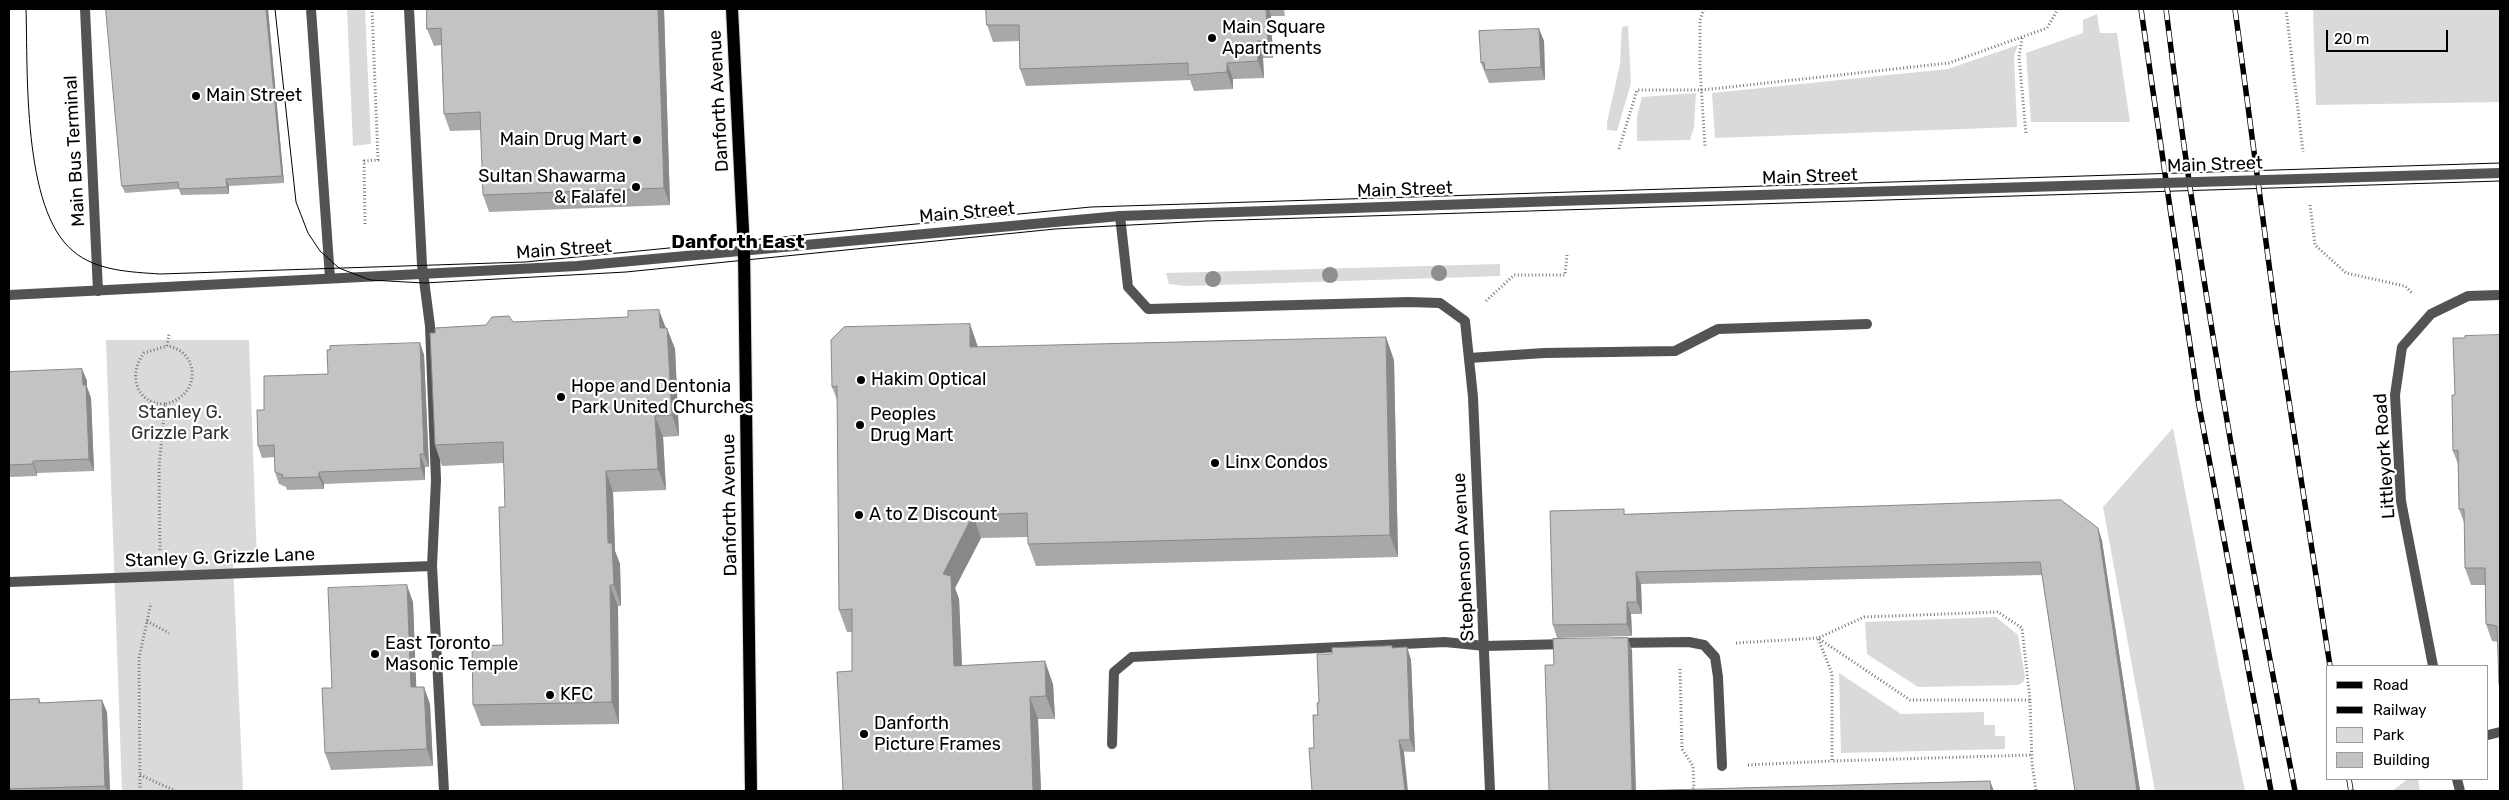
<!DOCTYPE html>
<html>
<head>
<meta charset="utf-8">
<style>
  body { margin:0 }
  #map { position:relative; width:2509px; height:800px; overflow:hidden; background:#fff; font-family:Rubik,sans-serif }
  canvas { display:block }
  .frame { position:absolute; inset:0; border:10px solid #000; pointer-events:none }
  .legend { position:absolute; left:2326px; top:665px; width:162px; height:115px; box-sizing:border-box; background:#fff; border:1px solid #999; margin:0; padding:6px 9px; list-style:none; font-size:15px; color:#000 }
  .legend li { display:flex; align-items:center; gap:10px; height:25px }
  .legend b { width:25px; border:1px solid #999 }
  .scale { position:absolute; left:2326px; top:30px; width:122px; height:22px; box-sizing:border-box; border:2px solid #000; border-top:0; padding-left:6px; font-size:15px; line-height:18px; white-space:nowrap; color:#000; -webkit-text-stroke:4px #fff; paint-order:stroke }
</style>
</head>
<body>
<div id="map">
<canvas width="2509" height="800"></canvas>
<div class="frame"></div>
<ul class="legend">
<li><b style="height:6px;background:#000"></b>Road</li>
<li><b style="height:6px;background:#000"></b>Railway</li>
<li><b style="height:14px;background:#dadada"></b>Park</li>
<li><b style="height:14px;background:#c3c3c3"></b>Building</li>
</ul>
<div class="scale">20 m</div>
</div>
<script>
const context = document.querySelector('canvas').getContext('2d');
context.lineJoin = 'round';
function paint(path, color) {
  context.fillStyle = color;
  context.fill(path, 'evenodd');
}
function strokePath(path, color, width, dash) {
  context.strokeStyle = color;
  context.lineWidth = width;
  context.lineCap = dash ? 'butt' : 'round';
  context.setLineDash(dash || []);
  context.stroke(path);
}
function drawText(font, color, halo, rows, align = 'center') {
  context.font = font + ' Rubik,sans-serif';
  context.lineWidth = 4.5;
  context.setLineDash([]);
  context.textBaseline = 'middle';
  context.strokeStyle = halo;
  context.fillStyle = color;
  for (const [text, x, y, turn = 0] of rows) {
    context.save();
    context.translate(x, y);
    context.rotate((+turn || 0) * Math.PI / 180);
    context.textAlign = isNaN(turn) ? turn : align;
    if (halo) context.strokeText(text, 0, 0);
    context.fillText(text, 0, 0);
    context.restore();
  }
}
const green = new Path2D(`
  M 347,9 L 365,9 L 371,144 L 353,146 Z
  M 2313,9 L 2500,9 L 2500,102 L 2316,105 Z
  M 2097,14 L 2100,33 L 2117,33 L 2130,122 L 2031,122 L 2026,53 L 2083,33 L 2083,20 Z
  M 1628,26 L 1631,83 L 1617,131 L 1607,130 L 1607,122 L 1620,64 L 1622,27 Z
  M 2018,45 L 2014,56 L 2017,127 L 1715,138 L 1712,93 L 1948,69 Z
  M 1696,93 L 1694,127 L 1690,140 L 1637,141 L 1637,116 L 1642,97 Z
  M 1500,264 L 1500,276 L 1187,286 L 1169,284 L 1166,273 Z
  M 106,340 L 249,340 L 257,562 L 233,563 L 243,791 L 122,791 Z
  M 2173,428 L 2219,667 L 2245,791 L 2155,791 L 2103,507 Z
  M 1996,617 L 2018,635 L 2025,677 L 2023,682 L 2018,685 L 1918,687 L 1867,654 L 1865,622 Z
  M 1839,673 L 1901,714 L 1984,712 L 1984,725 L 1995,725 L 1995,736 L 2005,736 L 2005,749 L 1841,753 Z
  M 2408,779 L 2418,779 L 2420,791 L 2392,791 Z`);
const path = new Path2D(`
  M 1704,9 L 1700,20 L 1700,67 L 1705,147
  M 2286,9 L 2303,152
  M 2022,38 L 2019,57 L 2026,134
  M 1619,149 L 1637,90 L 1702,90 L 1949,63 L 2047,28 L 2058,9
  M 2310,205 L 2315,245 L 2346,273 L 2405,286 L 2413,294
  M 365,224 L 364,161 L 378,160 L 372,9
  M 1486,301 L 1514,275 L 1565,275 L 1567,255
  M 165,404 C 135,404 128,374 144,353 L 167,346 L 169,334
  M 160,550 L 159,468 L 165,404 C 202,396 200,351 167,346
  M 147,621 L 169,633
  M 1736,643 L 1818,638 L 1910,700 L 2030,700 L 2032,763 L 2036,791
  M 1680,669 L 1682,749 L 1693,766 L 1694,788 L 1691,791
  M 2030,700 L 2022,628 L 1998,612 L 1864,617 L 1818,638 L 1832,674 L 1832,761 L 2032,755
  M 1748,765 L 1832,761
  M 140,775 L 176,791
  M 140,791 L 139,658 L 151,603`);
const service = new Path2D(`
  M 85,9 L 98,291
  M 311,9 L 330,278
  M 409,9 L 422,265 L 430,326 L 436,480 L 432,566 L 444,791
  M 1469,358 L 1544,353 L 1675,351 L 1718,329 L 1867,324
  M 9,582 L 432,566
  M 1616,643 L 1689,642 L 1704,645 L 1715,657 L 1718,677 L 1722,766
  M 2488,735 L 2500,732
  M 1112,744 L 1114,672 L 1132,657 L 1445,642 L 1485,646 L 1566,644`);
const minor = new Path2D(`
  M 1120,216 L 1128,287 L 1148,309 L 1409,302 L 1440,303 L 1465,321 L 1473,397 L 1490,791
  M 2433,666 L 2401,501 L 2395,395 L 2402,347 L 2431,314 L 2468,296 L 2500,295
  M 2457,779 L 2460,791`);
const tertiary = new Path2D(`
  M 9,295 L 577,266 L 1120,216 L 1558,201`);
const primary = new Path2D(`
  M 732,9 L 744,250 L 751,791`);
const tram = new Path2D(`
  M 26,9 C 28,71 22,209 73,251 C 96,271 131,272 160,274 L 525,262 L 1091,207 L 2500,163
  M 275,9 L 296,202 L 308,233 L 320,251 L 339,268 L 370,280 L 424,283 L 626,272 L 1055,229 L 1206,221 L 2500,181`);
const rail = new Path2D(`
  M 2141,9 L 2198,400 L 2271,791
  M 2166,9 C 2198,271 2245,532 2295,791
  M 2235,9 L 2276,317 L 2330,666
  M 2349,779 L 2351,791`);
const tertiaryBridge = new Path2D(`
  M 1558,201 L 2500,173`);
const trees = [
  [1439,273],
  [1330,275],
  [1213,279]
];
const wall = new Path2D(`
  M 106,9 L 268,9 L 284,183 L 229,186 L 229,194 L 181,195 L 179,189 L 125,193 L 122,186 Z
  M 427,9 L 664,9 L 670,205 L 489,212 L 483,195 L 481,130 L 450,131 L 444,114 L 441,45 L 434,46 L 427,29 Z
  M 986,9 L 1284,9 L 1285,16 L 1271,16 L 1273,58 L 1263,58 L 1264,78 L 1233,79 L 1233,89 L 1194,91 L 1190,80 L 1026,86 L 1020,69 L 1019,41 L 993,42 L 987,25 Z
  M 1539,29 L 1544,41 L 1545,80 L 1489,83 L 1481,63 Z
  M 513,322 L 666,328 L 675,349 L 679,436 L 663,437 L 666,490 L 613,492 L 615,551 L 620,564 L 621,606 L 618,606 L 619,724 L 481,726 L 473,705 L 503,645 L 505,507 L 504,463 L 442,466 L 435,445 L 435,333 Z
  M 2500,335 L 2500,688 L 2499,685 L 2498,642 L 2492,641 L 2486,624 L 2485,585 L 2471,585 L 2465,568 L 2465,525 L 2459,509 L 2458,464 L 2453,451 L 2455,395 L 2465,338 Z
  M 420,343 L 424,355 L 429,467 L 425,467 L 425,480 L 324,484 L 324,489 L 287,490 L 286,487 L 279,484 L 275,472 L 275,457 L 262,458 L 258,446 L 264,410 L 328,374 Z
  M 978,347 L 1394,360 L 1398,557 L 1036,566 L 1028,544 L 1028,537 L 981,538 L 955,588 L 959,599 L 962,665 L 1053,684 L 1055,719 L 1038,719 L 1041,791 L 843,791 L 852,671 L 852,632 L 847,632 L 839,610 L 838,402 L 832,387 Z
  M 82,369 L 87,381 L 87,387 L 91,398 L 94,471 L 37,473 L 37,476 L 9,477 L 9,372 Z
  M 1625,514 L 2098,528 L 2102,541 L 2140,791 L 2075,791 L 2042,575 L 1641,584 L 1642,614 L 1631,614 L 1632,636 L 1557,638 L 1553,625 Z
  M 413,602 L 416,687 L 430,704 L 433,766 L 331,770 L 325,753 L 332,688 Z
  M 1407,647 L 1411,660 L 1415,752 L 1314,748 L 1319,703 L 1332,654 Z
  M 39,699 L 41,703 L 107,712 L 110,791 L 9,791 L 9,700 Z`);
const shadedWall = new Path2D(`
  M 266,9 L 268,9 L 284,183 L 282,176 Z
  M 658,9 L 664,9 L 670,205 L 664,188 Z
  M 1266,9 L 1269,9 L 1271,16 L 1273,58 L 1268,41 Z
  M 1539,29 L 1544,41 L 1545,80 L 1541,67 Z
  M 1257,41 L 1263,58 L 1264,78 L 1258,61 Z
  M 1227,63 L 1233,79 L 1233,89 L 1227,72 Z
  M 226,179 L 229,186 L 229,194 L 227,187 Z
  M 659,310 L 667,331 L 660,328 Z
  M 970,324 L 978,347 L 979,370 L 970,347 Z
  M 667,328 L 675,349 L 679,436 L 672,415 Z
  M 1386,337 L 1394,360 L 1398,557 L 1390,535 Z
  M 420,343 L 424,355 L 429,467 L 424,454 Z
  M 82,369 L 87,381 L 87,387 L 91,398 L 94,471 L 89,459 L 83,385 Z
  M 655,416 L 663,437 L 666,490 L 658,469 Z
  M 420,454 L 425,467 L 425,480 L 421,468 Z
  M 33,461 L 37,473 L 37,476 L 33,464 Z
  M 606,471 L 613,492 L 615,551 L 620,564 L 621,606 L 614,585 L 608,543 Z
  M 319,472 L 324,484 L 324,489 L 319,477 Z
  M 973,515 L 981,538 L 955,588 L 959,599 L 963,688 L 954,666 L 943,574 Z
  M 2098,528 L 2102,541 L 2140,791 L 2137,791 Z
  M 1636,572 L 1641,584 L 1642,614 L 1637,602 Z
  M 407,585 L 413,602 L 417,704 L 411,687 Z
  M 610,585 L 618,606 L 619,724 L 612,702 Z
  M 1627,602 L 1631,614 L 1632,636 L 1627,624 Z
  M 1628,638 L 1632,650 L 1636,791 L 1632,791 Z
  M 1407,647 L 1411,660 L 1415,752 L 1410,740 Z
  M 1045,661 L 1053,684 L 1055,719 L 1046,696 Z
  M 424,687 L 430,704 L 433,766 L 427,749 Z
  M 1030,697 L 1038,719 L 1041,791 L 1033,791 Z
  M 102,700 L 107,712 L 110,791 L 107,791 L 105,786 Z
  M 1399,740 L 1404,752 L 1408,791 L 1405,791 Z
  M 1990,781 L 1994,791 L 1991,791 Z`);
const building = new Path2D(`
  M 106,9 L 266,9 L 282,176 L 226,179 L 227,187 L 179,189 L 178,182 L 122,186 Z
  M 427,9 L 658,9 L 664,188 L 483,195 L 480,112 L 444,114 L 441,28 L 427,29 Z
  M 986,9 L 1266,9 L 1268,41 L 1257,41 L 1258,61 L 1227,63 L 1227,72 L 1188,75 L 1188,63 L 1020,69 L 1019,25 L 987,25 Z
  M 1539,29 L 1541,67 L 1485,70 L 1484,62 L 1481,63 L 1479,31 Z
  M 659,310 L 660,328 L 667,328 L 672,415 L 655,416 L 658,469 L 606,471 L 608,543 L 612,543 L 614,585 L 610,585 L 612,702 L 473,705 L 472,646 L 503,645 L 499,507 L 505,507 L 503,442 L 435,445 L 430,333 L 435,333 L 435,328 L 486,325 L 492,317 L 509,316 L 513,322 L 628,317 L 628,311 Z
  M 970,324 L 970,347 L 1386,337 L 1390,535 L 1028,544 L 1027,513 L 973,515 L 943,574 L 951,576 L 954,666 L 1045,661 L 1046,696 L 1030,697 L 1033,791 L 843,791 L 837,672 L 852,671 L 852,609 L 839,610 L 837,386 L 832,387 L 831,340 L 844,327 Z
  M 2500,335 L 2500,685 L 2499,685 L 2497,626 L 2486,624 L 2485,568 L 2465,568 L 2464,509 L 2459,509 L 2458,450 L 2453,451 L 2452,395 L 2455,395 L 2453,338 L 2465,338 L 2465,336 Z
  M 420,343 L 424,454 L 420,454 L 421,468 L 319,472 L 319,477 L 282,478 L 283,475 L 275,472 L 274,445 L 258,446 L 257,410 L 264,410 L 264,376 L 328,374 L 327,350 L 330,350 L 330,346 Z
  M 82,369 L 83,385 L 86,385 L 89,459 L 33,461 L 33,464 L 9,465 L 9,372 Z
  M 2061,500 L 2098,528 L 2137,791 L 2075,791 L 2040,562 L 1636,572 L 1637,602 L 1627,602 L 1627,624 L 1553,625 L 1550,511 L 1624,509 L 1624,514 Z
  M 407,585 L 411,687 L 424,687 L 427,749 L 325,753 L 322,688 L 332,688 L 328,588 Z
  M 1628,638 L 1632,791 L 1990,781 L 1991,791 L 1549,791 L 1545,665 L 1554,665 L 1553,639 Z
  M 1392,646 L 1392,648 L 1407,647 L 1410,740 L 1399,740 L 1405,791 L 1312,791 L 1309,748 L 1314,748 L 1313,715 L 1318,715 L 1317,703 L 1319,703 L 1317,654 L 1332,654 L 1332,648 Z
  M 39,699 L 39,703 L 102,700 L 105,786 L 9,789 L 9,700 Z`);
const markers = [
  [1212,38,5,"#000"],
  [196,96,5,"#000"],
  [637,140,5,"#000"],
  [636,187,5,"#000"],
  [861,380,5,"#000"],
  [561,397,5,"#000"],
  [860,425,5,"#000"],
  [1215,463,5,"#000"],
  [859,515,5,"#000"],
  [375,654,5,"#000"],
  [550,695,5,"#000"],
  [864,734,5,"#000"]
];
const poiNames = [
  ["Main Square",1222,28],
  ["Apartments",1222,49],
  ["Main Street",206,96],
  ["Main Drug Mart",627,140,"right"],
  ["Sultan Shawarma",626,177,"right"],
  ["& Falafel",626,198,"right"],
  ["Hakim Optical",871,380],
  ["Hope and Dentonia",571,387],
  ["Park United Churches",571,408],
  ["Peoples",870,415],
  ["Drug Mart",870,436],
  ["Linx Condos",1225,463],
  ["A to Z Discount",869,515],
  ["East Toronto",385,644],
  ["Masonic Temple",385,665],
  ["KFC",560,695],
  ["Danforth",874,724],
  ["Picture Frames",874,745]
];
const streetNames = [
  ["Danforth Avenue",719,101,-93],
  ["Main Bus Terminal",75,151,-93],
  ["Main Street",2215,165,-2],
  ["Main Street",1810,177,-2],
  ["Main Street",1405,190,-2],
  ["Main Street",967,213,-5],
  ["Main Street",564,250,-4],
  ["Littleyork Road",2385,456,-94],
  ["Danforth Avenue",730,505,-91],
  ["Stephenson Avenue",1464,557,-93],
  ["Stanley G. Grizzle Lane",220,558,-2]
];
const parkNames = [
  ["Stanley G.",180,413],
  ["Grizzle Park",180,434]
];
const neighbourhoodNames = [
  ["Danforth East",738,243]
];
paint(green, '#dadada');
strokePath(primary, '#dbdbdb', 14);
strokePath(path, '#757575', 3, [1, 2.5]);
strokePath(service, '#535353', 10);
strokePath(minor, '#535353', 10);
strokePath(tertiary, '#535353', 10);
strokePath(primary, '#000', 12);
strokePath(tram, '#000', 1);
strokePath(rail, '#000', 5.5);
strokePath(rail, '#fff', 4, [11]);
strokePath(tertiaryBridge, '#535353', 10);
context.fillStyle = '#8e8e8e';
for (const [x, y] of trees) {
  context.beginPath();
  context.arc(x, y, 8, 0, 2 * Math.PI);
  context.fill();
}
paint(wall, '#a8a8a8');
paint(shadedWall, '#888');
paint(building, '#c3c3c3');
strokePath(building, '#888', 1);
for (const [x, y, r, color] of markers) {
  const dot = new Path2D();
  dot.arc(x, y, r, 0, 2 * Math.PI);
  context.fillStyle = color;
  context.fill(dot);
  strokePath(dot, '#fff', 2);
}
drawText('18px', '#000', '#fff', poiNames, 'left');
drawText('18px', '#000', '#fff', streetNames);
drawText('18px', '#313131', '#fff', parkNames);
drawText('bold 19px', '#000', '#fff', neighbourhoodNames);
</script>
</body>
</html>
